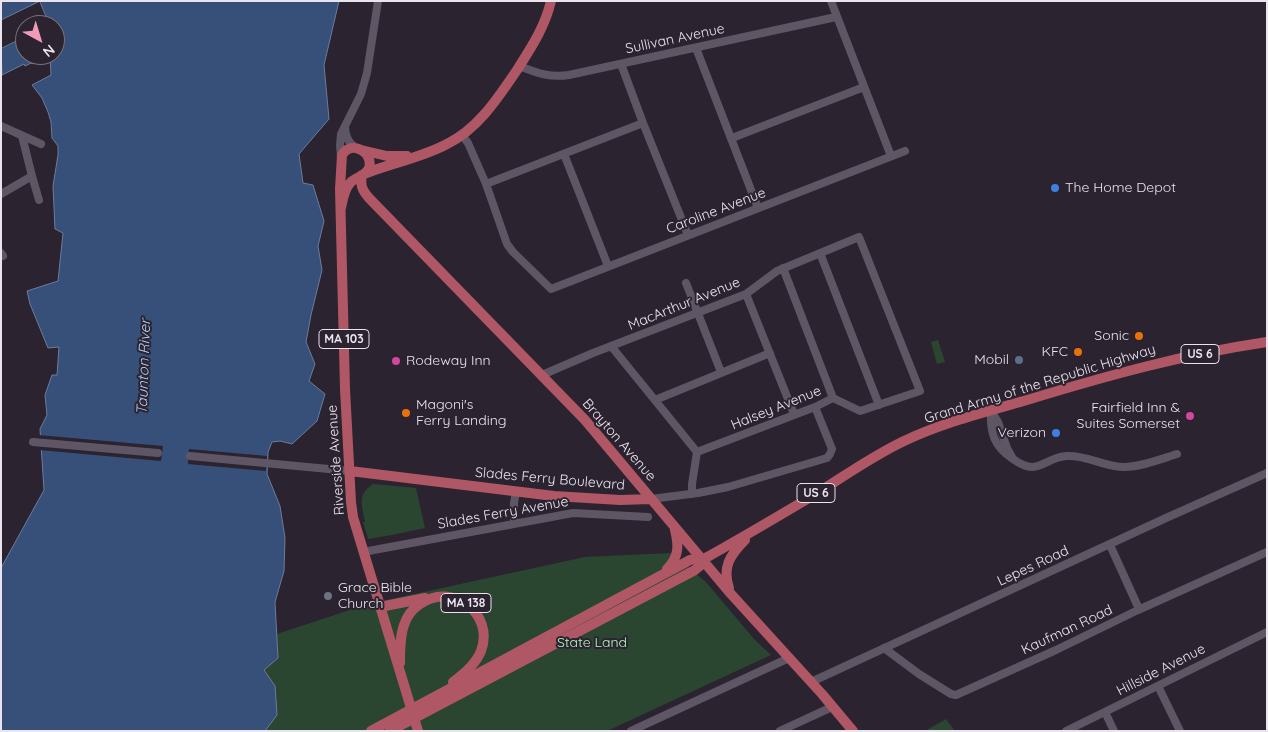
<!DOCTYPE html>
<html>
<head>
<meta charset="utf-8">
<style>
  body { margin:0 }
  #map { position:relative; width:1268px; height:732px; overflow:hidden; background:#2b2330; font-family:Quicksand,sans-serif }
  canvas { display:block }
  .frame { position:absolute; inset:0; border:2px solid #e9e4ed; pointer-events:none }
  .north { position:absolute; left:15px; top:15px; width:50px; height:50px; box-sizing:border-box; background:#2b2330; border:1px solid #77707c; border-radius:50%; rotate:141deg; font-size:14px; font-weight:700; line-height:20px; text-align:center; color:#e9e4ed }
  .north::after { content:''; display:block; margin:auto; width:18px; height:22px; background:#ef9ab8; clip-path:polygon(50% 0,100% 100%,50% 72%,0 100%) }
</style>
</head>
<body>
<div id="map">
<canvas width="1268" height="732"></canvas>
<div class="frame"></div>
<div class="north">N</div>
</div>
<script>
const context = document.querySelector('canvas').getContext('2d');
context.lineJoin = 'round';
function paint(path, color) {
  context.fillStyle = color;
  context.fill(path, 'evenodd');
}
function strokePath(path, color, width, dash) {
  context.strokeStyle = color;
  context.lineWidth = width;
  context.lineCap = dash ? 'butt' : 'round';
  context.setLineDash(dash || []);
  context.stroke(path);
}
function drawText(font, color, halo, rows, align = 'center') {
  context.font = font + ' Quicksand,sans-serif';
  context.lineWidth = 4;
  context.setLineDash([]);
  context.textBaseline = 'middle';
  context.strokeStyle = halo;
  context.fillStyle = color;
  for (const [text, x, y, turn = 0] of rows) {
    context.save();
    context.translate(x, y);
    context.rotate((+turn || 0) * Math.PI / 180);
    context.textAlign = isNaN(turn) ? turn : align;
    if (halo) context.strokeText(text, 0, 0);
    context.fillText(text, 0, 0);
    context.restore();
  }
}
const green = new Path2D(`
  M 938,340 L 945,362 L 937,364 L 931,342 Z
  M 373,484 L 416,488 L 425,528 L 392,535 L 368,539 L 363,522 L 365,522 C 362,504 357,495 373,484 Z
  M 671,553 L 706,582 L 754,639 L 771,655 L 607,731 L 265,731 L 277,715 L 264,670 L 278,657 L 277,634 L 368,604 L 585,557 Z
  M 946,719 L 955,731 L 925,731 Z`);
const water = new Path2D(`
  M 1,1 L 40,1 L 1,20 Z
  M 40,1 L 339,1 L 324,65 L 329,119 L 299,154 L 303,183 L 313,185 L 324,221 L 318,246 L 322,270 L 311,315 L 306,342 L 315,364 L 309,381 L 325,394 L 317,421 L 292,444 L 280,441 L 272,442 L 268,452 L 267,474 L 280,506 L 285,538 L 284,571 L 275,602 L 278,658 L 264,670 L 275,686 L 277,715 L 265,731 L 1,731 L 1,568 L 44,490 L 40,429 L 47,415 L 45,395 L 52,375 L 57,375 L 59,347 L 48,348 L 30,304 L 27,291 L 58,281 L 63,233 L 55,229 L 53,186 L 58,155 L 58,146 L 52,138 L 51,122 L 48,112 L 42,98 L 32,85 L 51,75 L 50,55 L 55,55 L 55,25 L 50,25 Z
  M 25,37 L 25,55 L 48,55 L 25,66 L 24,64 L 2,75 L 1,49 Z`);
const pier = new Path2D(`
  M 38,435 L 163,446 L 161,461 L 39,450 Z
  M 189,449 L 267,456 L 266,471 L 188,464 Z`);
const minor = new Path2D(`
  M 831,1 L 891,156
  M 696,48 L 758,208
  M 621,64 L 643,123 L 688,235
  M 519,66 C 537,73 550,78 569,75 L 836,17
  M 1,126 L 41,144
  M 345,126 C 345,136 348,143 356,148
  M 462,135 L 468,143 L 486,184 L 507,244 L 513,252 L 551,289 L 905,151
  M 732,138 L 864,87
  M 564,154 L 608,266
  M 341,158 L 340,145 L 341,134 L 361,94 L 367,73 L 378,1
  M 32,176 L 39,200
  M 486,184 L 643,123
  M 1,194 L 32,176 L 22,136
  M 1,253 L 3,256
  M 820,253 L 879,405
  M 783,268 L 833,398
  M 686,283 L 721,372
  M 746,294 L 794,414
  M 611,346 L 697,452 L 692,484 L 692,494
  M 542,375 L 593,353 L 746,294 L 777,271 L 859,237 L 920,391 L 860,411 L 833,398 L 815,407 L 697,452
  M 655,400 L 770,353
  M 991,411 L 998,422 L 1007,448 L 1013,459 C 994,447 990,433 991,411 Z
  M 33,442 L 158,453
  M 190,456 L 350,471
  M 1013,459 C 1039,478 1044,457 1067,456 C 1087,455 1105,467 1124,467 C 1141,467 1161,459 1177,454
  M 651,499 L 698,493 L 728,487 L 827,458 L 830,454 L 832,449 L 815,407
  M 514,524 L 514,503 L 516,491
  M 1110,545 L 1139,609
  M 363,552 L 573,513 L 648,517
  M 884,648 L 919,674 L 951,694 L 956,695 L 1056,650 L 1138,610 L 1267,552
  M 811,682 L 1166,518 L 1267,473
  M 1158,686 L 1180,731
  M 1105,712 L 1114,731
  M 631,731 L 789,658
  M 780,731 L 832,707
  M 1066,731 L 1267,632`);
const major = new Path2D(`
  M 361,150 L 387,156 L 407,156
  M 364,174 C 391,163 421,158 447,144 C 478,129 498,98 517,70 C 531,48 545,27 551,1
  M 362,175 C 360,185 362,190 369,198 L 585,420 L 731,594 L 822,694 L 853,731
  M 341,208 C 343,199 344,189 351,182 C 356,177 366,176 369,168 C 374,153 352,139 342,155 L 340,189 L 345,389 L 351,502 L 353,517 L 418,731
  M 350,471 L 554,496 L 620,500 L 651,499
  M 702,560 C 740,539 777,517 814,495 C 843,477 871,457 902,442 C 941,423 985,412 1027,400 C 1106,376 1185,354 1267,342
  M 667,569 C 679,557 679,546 675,530
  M 729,588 C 722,567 730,555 745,540
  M 380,607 L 425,598
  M 400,663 C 400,650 400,636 404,625 C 407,616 412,609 420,604 C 452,581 495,614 481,651 C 476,664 464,674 453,682
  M 371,731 L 690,560 L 696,559 L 702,560
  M 390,731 L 695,570 L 701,565 L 702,560`);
const markers = [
  [1055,188,5,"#3f7fe0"],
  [1139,336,5,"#e8710a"],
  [1078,352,5,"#e8710a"],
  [1019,360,5,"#5c6f8a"],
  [396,361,5,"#d1479c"],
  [406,413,5,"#e8710a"],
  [1190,416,5,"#d1479c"],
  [1056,433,5,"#3f7fe0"],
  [328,596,5,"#6b7280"]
];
const shields = [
  [344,339,50],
  [1200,354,38],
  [816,493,38],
  [466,603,50]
];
const shieldNames = [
  ["MA 103",344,339],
  ["US 6",1200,354],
  ["US 6",816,493],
  ["MA 138",466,603]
];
const streetNames = [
  ["Sullivan Avenue",675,39,-12],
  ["Caroline Avenue",716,211,-21],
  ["MacArthur Avenue",684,304,-22],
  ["Grand Army of the Republic Highway",1040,384,-17],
  ["Halsey Avenue",776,408,-22],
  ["Brayton Avenue",619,440,49],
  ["Riverside Avenue",336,460,-94],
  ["Slades Ferry Boulevard",550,479,5],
  ["Slades Ferry Avenue",503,513,-10],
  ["Lepes Road",1033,566,-25],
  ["Kaufman Road",1067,630,-25],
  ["Hillside Avenue",1161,670,-27]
];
const poiNames = [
  ["The Home Depot",1065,188,"left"],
  ["Sonic",1129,336],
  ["KFC",1068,352],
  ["Mobil",1009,360],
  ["Rodeway Inn",406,361,"left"],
  ["Magoni's",416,405,"left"],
  ["Ferry Landing",416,421,"left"],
  ["Fairfield Inn &",1180,408],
  ["Suites Somerset",1180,424],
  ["Verizon",1046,433],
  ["Grace Bible",338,588,"left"],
  ["Church",338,604,"left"]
];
const parkNames = [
  ["State Land",592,643]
];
const waterNames = [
  ["Taunton River",144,367,-88]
];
paint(green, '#2b4630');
paint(water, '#365079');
strokePath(water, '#6c7c9c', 1);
paint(pier, '#2b2330');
strokePath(minor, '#5f5665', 8);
strokePath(major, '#af5764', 10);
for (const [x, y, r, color] of markers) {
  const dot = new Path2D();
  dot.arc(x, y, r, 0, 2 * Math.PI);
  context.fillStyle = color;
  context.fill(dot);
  strokePath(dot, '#2b2330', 2);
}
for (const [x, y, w] of shields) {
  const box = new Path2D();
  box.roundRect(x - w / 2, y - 9.5, w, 19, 4);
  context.fillStyle = '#2b2330';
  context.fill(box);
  strokePath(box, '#e9e4ed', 1);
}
drawText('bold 12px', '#e9e4ed', null, shieldNames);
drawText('14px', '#e9e4ed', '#2b2330', streetNames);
drawText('14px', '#e9e4ed', '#2b2330', poiNames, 'right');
drawText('14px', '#b2f7bd', '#2b2330', parkNames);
drawText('italic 15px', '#b6d0f8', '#2b2330', waterNames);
</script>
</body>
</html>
